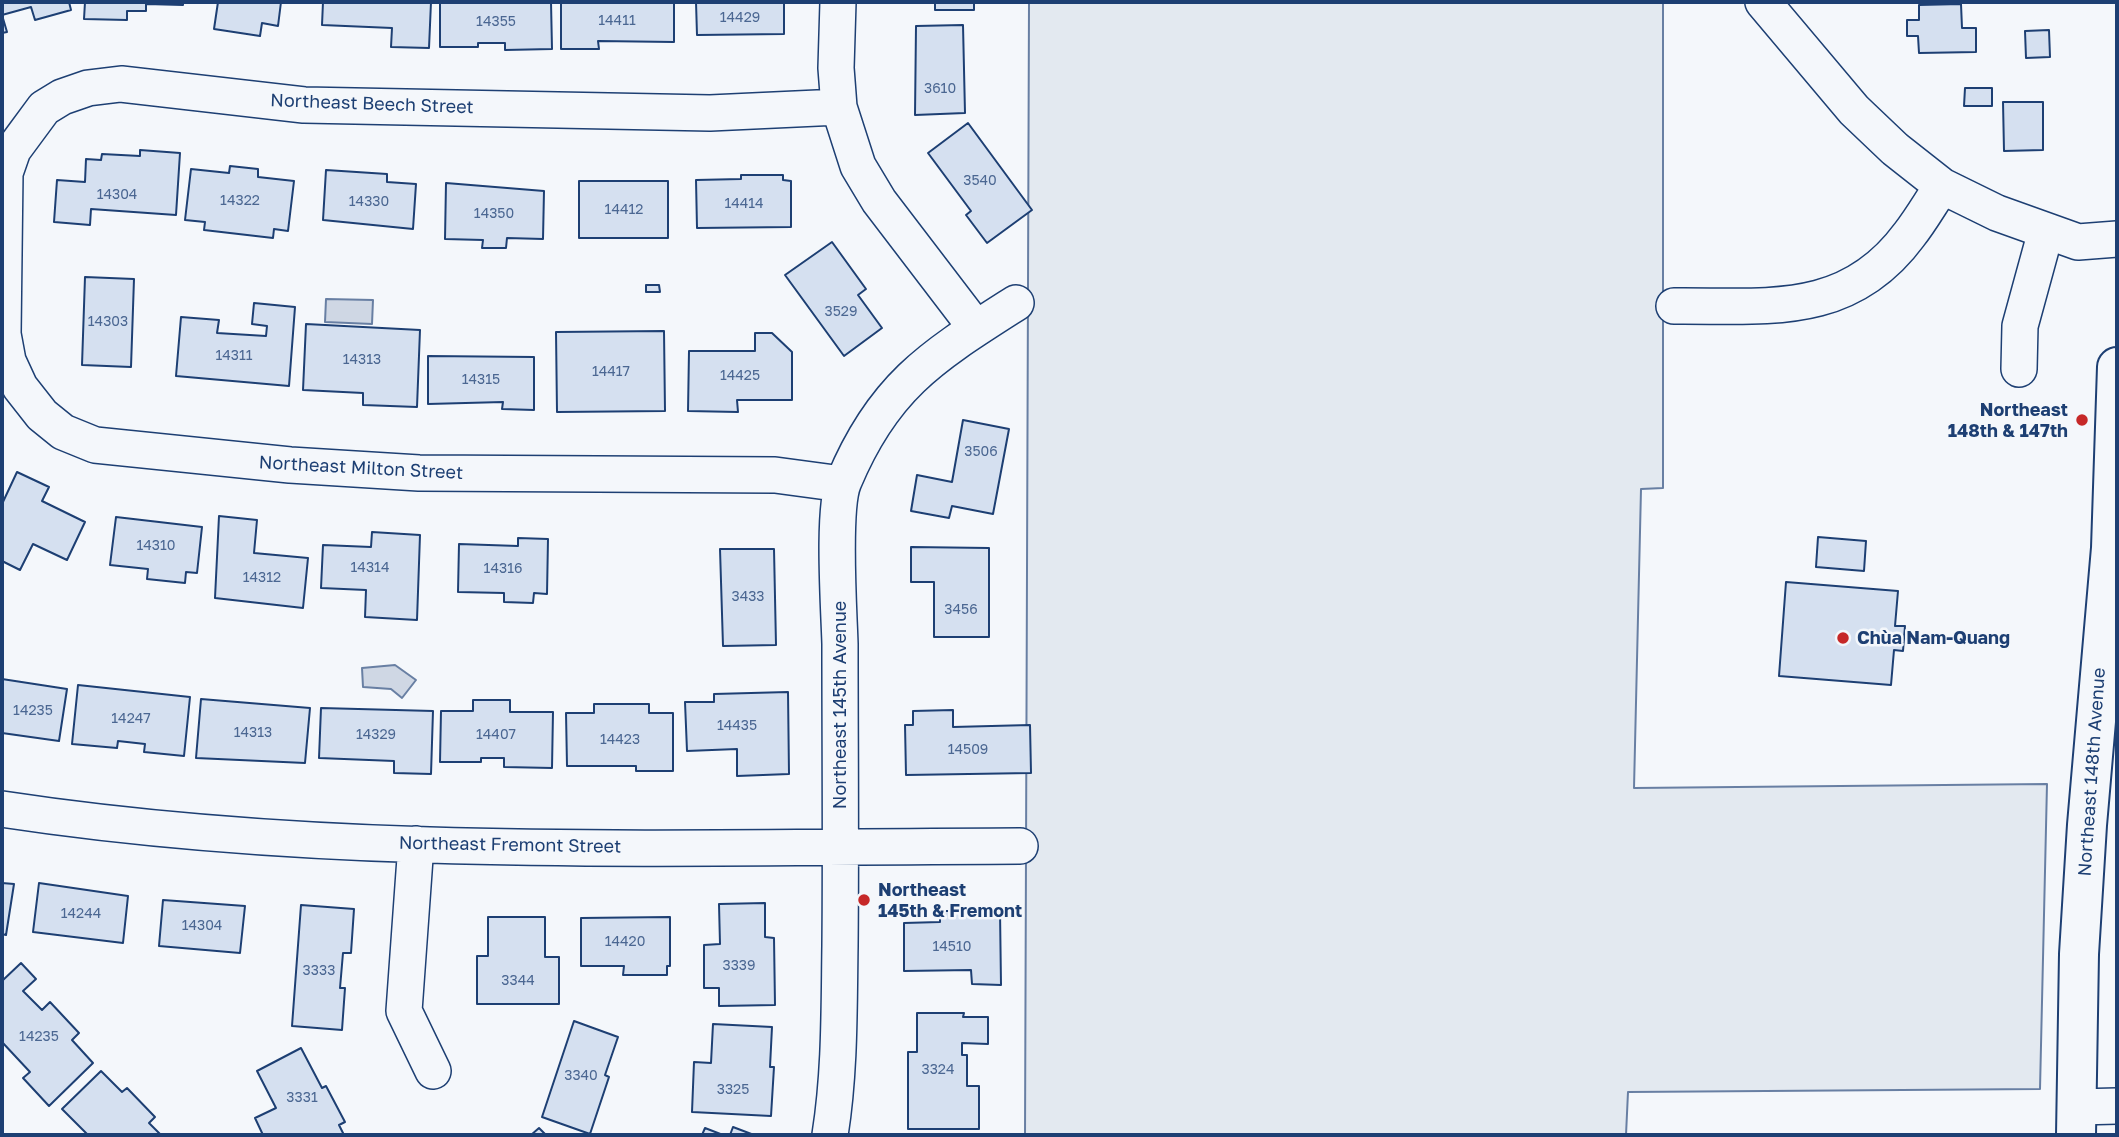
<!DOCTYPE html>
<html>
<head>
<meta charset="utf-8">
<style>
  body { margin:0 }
  #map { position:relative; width:2119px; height:1137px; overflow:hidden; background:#f4f7fb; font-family:"Golos Text",sans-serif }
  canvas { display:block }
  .frame { position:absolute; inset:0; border:4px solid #1d3f73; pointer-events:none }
</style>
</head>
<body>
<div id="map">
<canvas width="2119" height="1137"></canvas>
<div class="frame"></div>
</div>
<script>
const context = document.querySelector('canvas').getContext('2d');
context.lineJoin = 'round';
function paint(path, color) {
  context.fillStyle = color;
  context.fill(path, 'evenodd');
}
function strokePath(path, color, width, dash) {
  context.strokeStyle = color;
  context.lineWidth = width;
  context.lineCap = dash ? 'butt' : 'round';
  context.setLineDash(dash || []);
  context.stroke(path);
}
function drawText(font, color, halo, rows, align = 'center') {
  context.font = font + ' "Golos Text",sans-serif';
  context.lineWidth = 5;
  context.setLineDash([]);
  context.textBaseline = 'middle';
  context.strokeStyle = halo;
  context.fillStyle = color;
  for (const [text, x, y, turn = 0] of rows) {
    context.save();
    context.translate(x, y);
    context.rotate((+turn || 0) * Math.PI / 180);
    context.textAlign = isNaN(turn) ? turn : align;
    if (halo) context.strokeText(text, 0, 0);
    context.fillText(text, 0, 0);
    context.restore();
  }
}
const green = new Path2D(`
  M 1029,2 L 1663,2 L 1663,488 L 1641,489 L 1634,788 L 2047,784 L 2040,1089 L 1628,1092 L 1626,1135 L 1025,1135 Z`);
const water = new Path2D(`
  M 326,299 L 373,300 L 372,324 L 325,322 Z
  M 395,665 L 416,680 L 402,698 L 391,689 L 363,687 L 362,668 Z`);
const building = new Path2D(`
  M 2,2 L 69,2 L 71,10 L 35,20 L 31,7 L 2,15 L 7,32 L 2,33 Z
  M 85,2 L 183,2 L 183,5 L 146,4 L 146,11 L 127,11 L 127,20 L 84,19 Z
  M 218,2 L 281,2 L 278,26 L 262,23 L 260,36 L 214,29 Z
  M 323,2 L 431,2 L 429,48 L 391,47 L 392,28 L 322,25 Z
  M 440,2 L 551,2 L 552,49 L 505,50 L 505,43 L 478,43 L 478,47 L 440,47 Z
  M 561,2 L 674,2 L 674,42 L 598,41 L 599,49 L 561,49 Z
  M 696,2 L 784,2 L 784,34 L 697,35 Z
  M 935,2 L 974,2 L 974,10 L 935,10 Z
  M 1961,4 L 1962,28 L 1976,28 L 1976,52 L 1919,53 L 1918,36 L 1907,36 L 1907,20 L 1919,20 L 1919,5 Z
  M 963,25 L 965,113 L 915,115 L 916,26 Z
  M 2049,30 L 2050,57 L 2026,58 L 2025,31 Z
  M 1965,88 L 1992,88 L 1992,106 L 1964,106 Z
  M 2003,102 L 2043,102 L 2043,150 L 2004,151 Z
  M 968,123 L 1032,210 L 987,243 L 966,215 L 971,211 L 928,153 Z
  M 140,150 L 180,153 L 176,215 L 91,209 L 90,225 L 54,222 L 57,180 L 85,182 L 86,159 L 101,160 L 102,154 L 140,156 Z
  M 230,166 L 258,169 L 258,177 L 294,181 L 288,231 L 274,229 L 273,238 L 204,230 L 205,222 L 185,220 L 191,169 L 229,173 Z
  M 326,170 L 387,174 L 387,182 L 416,184 L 413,229 L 323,220 Z
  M 741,175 L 783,175 L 783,180 L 791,181 L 791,227 L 697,228 L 696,180 L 741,179 Z
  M 579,181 L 668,181 L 668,238 L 579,238 Z
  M 446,183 L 544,191 L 543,239 L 507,238 L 506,248 L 482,248 L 483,240 L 445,239 Z
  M 832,242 L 866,289 L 858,295 L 882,328 L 844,356 L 785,275 Z
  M 85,277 L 134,279 L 131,367 L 82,365 Z
  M 646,285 L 659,285 L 660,292 L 646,292 Z
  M 254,303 L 295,307 L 289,386 L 176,376 L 181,317 L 219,320 L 217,333 L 266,336 L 267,326 L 252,324 Z
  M 306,324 L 420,330 L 417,407 L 363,405 L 363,393 L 303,390 Z
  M 664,331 L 665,411 L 557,412 L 556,332 Z
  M 755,333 L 772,333 L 792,352 L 792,400 L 737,400 L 738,412 L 688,411 L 689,351 L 755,351 Z
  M 428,356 L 534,357 L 534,410 L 502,409 L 503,402 L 428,404 Z
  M 963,420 L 1009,429 L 993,514 L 952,506 L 949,518 L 911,511 L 917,475 L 952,482 Z
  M 17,472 L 49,487 L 42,501 L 85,522 L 67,560 L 33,544 L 20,570 L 2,561 L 2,504 Z
  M 219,516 L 257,520 L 254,553 L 308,558 L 303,608 L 215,598 Z
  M 116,517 L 202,527 L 197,573 L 186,572 L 185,583 L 147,579 L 148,569 L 110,565 Z
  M 372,532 L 420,535 L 417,620 L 365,617 L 366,590 L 321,588 L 323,545 L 371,547 Z
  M 1818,537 L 1866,541 L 1864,571 L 1816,567 Z
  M 518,538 L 548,539 L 547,594 L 534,593 L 533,603 L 504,602 L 504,593 L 458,592 L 459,544 L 518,546 Z
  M 911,547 L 989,548 L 989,637 L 934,637 L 934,582 L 911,582 Z
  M 720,549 L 774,549 L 776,645 L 723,646 Z
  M 1786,582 L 1898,591 L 1895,626 L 1905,626 L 1903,651 L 1894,650 L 1891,685 L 1779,676 Z
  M 2,679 L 67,689 L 59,741 L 2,733 Z
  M 78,685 L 190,697 L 184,756 L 144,752 L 145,744 L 118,741 L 117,748 L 72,744 Z
  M 788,692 L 789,774 L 737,776 L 737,749 L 687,751 L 685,702 L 714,702 L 714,694 Z
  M 201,699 L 310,708 L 305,763 L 196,758 Z
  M 473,700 L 510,700 L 510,712 L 553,712 L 552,768 L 504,767 L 504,758 L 481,758 L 481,762 L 440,762 L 441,711 L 473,711 Z
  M 594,704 L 649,704 L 649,713 L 673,713 L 673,771 L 636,771 L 636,766 L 567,766 L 566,713 L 594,713 Z
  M 321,708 L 433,711 L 431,774 L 394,773 L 394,761 L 319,758 Z
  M 953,710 L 953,727 L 1030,725 L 1031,773 L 906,775 L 905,725 L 913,725 L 913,711 Z
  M 2,883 L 14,884 L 6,935 L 2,934 Z
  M 39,883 L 128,896 L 123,943 L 33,932 Z
  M 163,900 L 245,906 L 240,953 L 159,946 Z
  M 765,903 L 765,937 L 774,938 L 775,1005 L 719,1006 L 719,988 L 704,988 L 704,945 L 720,944 L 719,904 Z
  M 301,905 L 354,909 L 351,953 L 343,953 L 340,988 L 345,988 L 342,1030 L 292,1026 Z
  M 940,911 L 1000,911 L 1001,985 L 972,984 L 971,970 L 904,971 L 904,923 L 940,922 Z
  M 488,917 L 545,917 L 545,957 L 559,957 L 559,1004 L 477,1004 L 477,956 L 488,956 Z
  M 670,917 L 670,966 L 667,966 L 667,975 L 623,975 L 624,966 L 581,966 L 581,918 Z
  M 21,963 L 36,979 L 23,991 L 42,1010 L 50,1002 L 79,1033 L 72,1040 L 93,1063 L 49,1106 L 23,1078 L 30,1072 L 2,1042 L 2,981 Z
  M 917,1013 L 964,1013 L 963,1017 L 988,1017 L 988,1044 L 962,1043 L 962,1055 L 967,1055 L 967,1086 L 979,1086 L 979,1129 L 908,1129 L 908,1052 L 917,1052 Z
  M 574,1021 L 618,1037 L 605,1075 L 609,1077 L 590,1134 L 542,1117 Z
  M 713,1024 L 772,1027 L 770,1067 L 774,1067 L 771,1116 L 692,1112 L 694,1062 L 711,1063 Z
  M 301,1048 L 322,1088 L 326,1086 L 345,1122 L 339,1125 L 344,1135 L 263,1135 L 255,1118 L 276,1108 L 257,1071 Z
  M 101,1071 L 122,1092 L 127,1088 L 155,1117 L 149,1123 L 161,1135 L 88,1135 L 62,1109 Z
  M 733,1127 L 754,1135 L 730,1135 Z
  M 539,1128 L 546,1135 L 531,1135 Z
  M 705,1128 L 723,1135 L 702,1135 Z`);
const minor = new Path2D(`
  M 838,2 L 836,68 L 839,107 L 858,166 L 879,201 L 976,328
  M 1763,2 L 1854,110 L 1895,149 L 1942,186 L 1997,213 L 2078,242 L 2117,239
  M 839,107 L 710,113 L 304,105 L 121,84 L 88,88 L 62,97 L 44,108 L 13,150 L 5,173 L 3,334 L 8,361 L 20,387 L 42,415 L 63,432 L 95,445 L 290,465 L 419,473 L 775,475 L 842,484
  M 1674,306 C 1766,305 1847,319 1909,235 C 1921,220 1931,202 1942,186
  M 2019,369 L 2020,326 L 2046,231
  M 2,809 C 338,860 681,847 1020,846
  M 416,844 L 404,1011 L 433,1071
  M 2077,1107 L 2117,1106
  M 830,1135 C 840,1072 839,1009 840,946 C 841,845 840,745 840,644 C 839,610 832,508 844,481 C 884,385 933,356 1016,303`);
const major = new Path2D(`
  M 2076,1135 L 2079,954 L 2087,825 L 2111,548 L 2117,367`);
const markers = [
  [2082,420,7,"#c62828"],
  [1843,638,7,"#c62828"],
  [864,900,7,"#c62828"]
];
const numberNames = [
  ["14429",740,18],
  ["14411",617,21],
  ["14355",496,22],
  ["3610",940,89],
  ["3540",980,181],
  ["14304",117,195],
  ["14322",240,201],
  ["14330",369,202],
  ["14414",744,204],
  ["14412",624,210],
  ["14350",494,214],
  ["3529",841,312],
  ["14303",108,322],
  ["14311",234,356],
  ["14313",362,360],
  ["14417",611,372],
  ["14425",740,376],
  ["14315",481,380],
  ["3506",981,452],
  ["14310",156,546],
  ["14314",370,568],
  ["14316",503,569],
  ["14312",262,578],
  ["3433",748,597],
  ["3456",961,610],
  ["14235",33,711],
  ["14247",131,719],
  ["14435",737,726],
  ["14313",253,733],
  ["14329",376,735],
  ["14407",496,735],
  ["14423",620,740],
  ["14509",968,750],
  ["14244",81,914],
  ["14304",202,926],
  ["14420",625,942],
  ["14510",952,947],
  ["3339",739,966],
  ["3333",319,971],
  ["3344",518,981],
  ["14235",39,1037],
  ["3324",938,1070],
  ["3340",581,1076],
  ["3325",733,1090],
  ["3331",302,1098]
];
const streetNames = [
  ["Northeast Beech Street",372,104,2],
  ["Northeast Milton Street",361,468,3],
  ["Northeast 145th Avenue",840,705,-90],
  ["Northeast 148th Avenue",2092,772,-86],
  ["Northeast Fremont Street",510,845,1]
];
const poiNames = [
  ["Northeast",2068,410,"right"],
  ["148th & 147th",2068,431,"right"],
  ["Chùa Nam-Quang",1857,638],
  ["Northeast",878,890],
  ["145th & Fremont",878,911]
];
paint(green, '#e3e9f0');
strokePath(green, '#687fa3', 2);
paint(water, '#cfd7e4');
strokePath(water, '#687fa3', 2);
paint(building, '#d5e0f0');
strokePath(building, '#1d3f73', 2);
strokePath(minor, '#1d3f73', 38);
strokePath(major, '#1d3f73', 42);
strokePath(minor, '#f4f7fb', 35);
strokePath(major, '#f4f7fb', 38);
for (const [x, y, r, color] of markers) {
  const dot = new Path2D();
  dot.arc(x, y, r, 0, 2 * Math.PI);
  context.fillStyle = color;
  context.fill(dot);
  strokePath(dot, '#f4f7fb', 2.5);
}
drawText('14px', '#4b6792', null, numberNames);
drawText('18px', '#1d3f73', '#f4f7fb', streetNames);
drawText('bold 18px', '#1d3f73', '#f4f7fb', poiNames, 'left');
</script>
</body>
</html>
